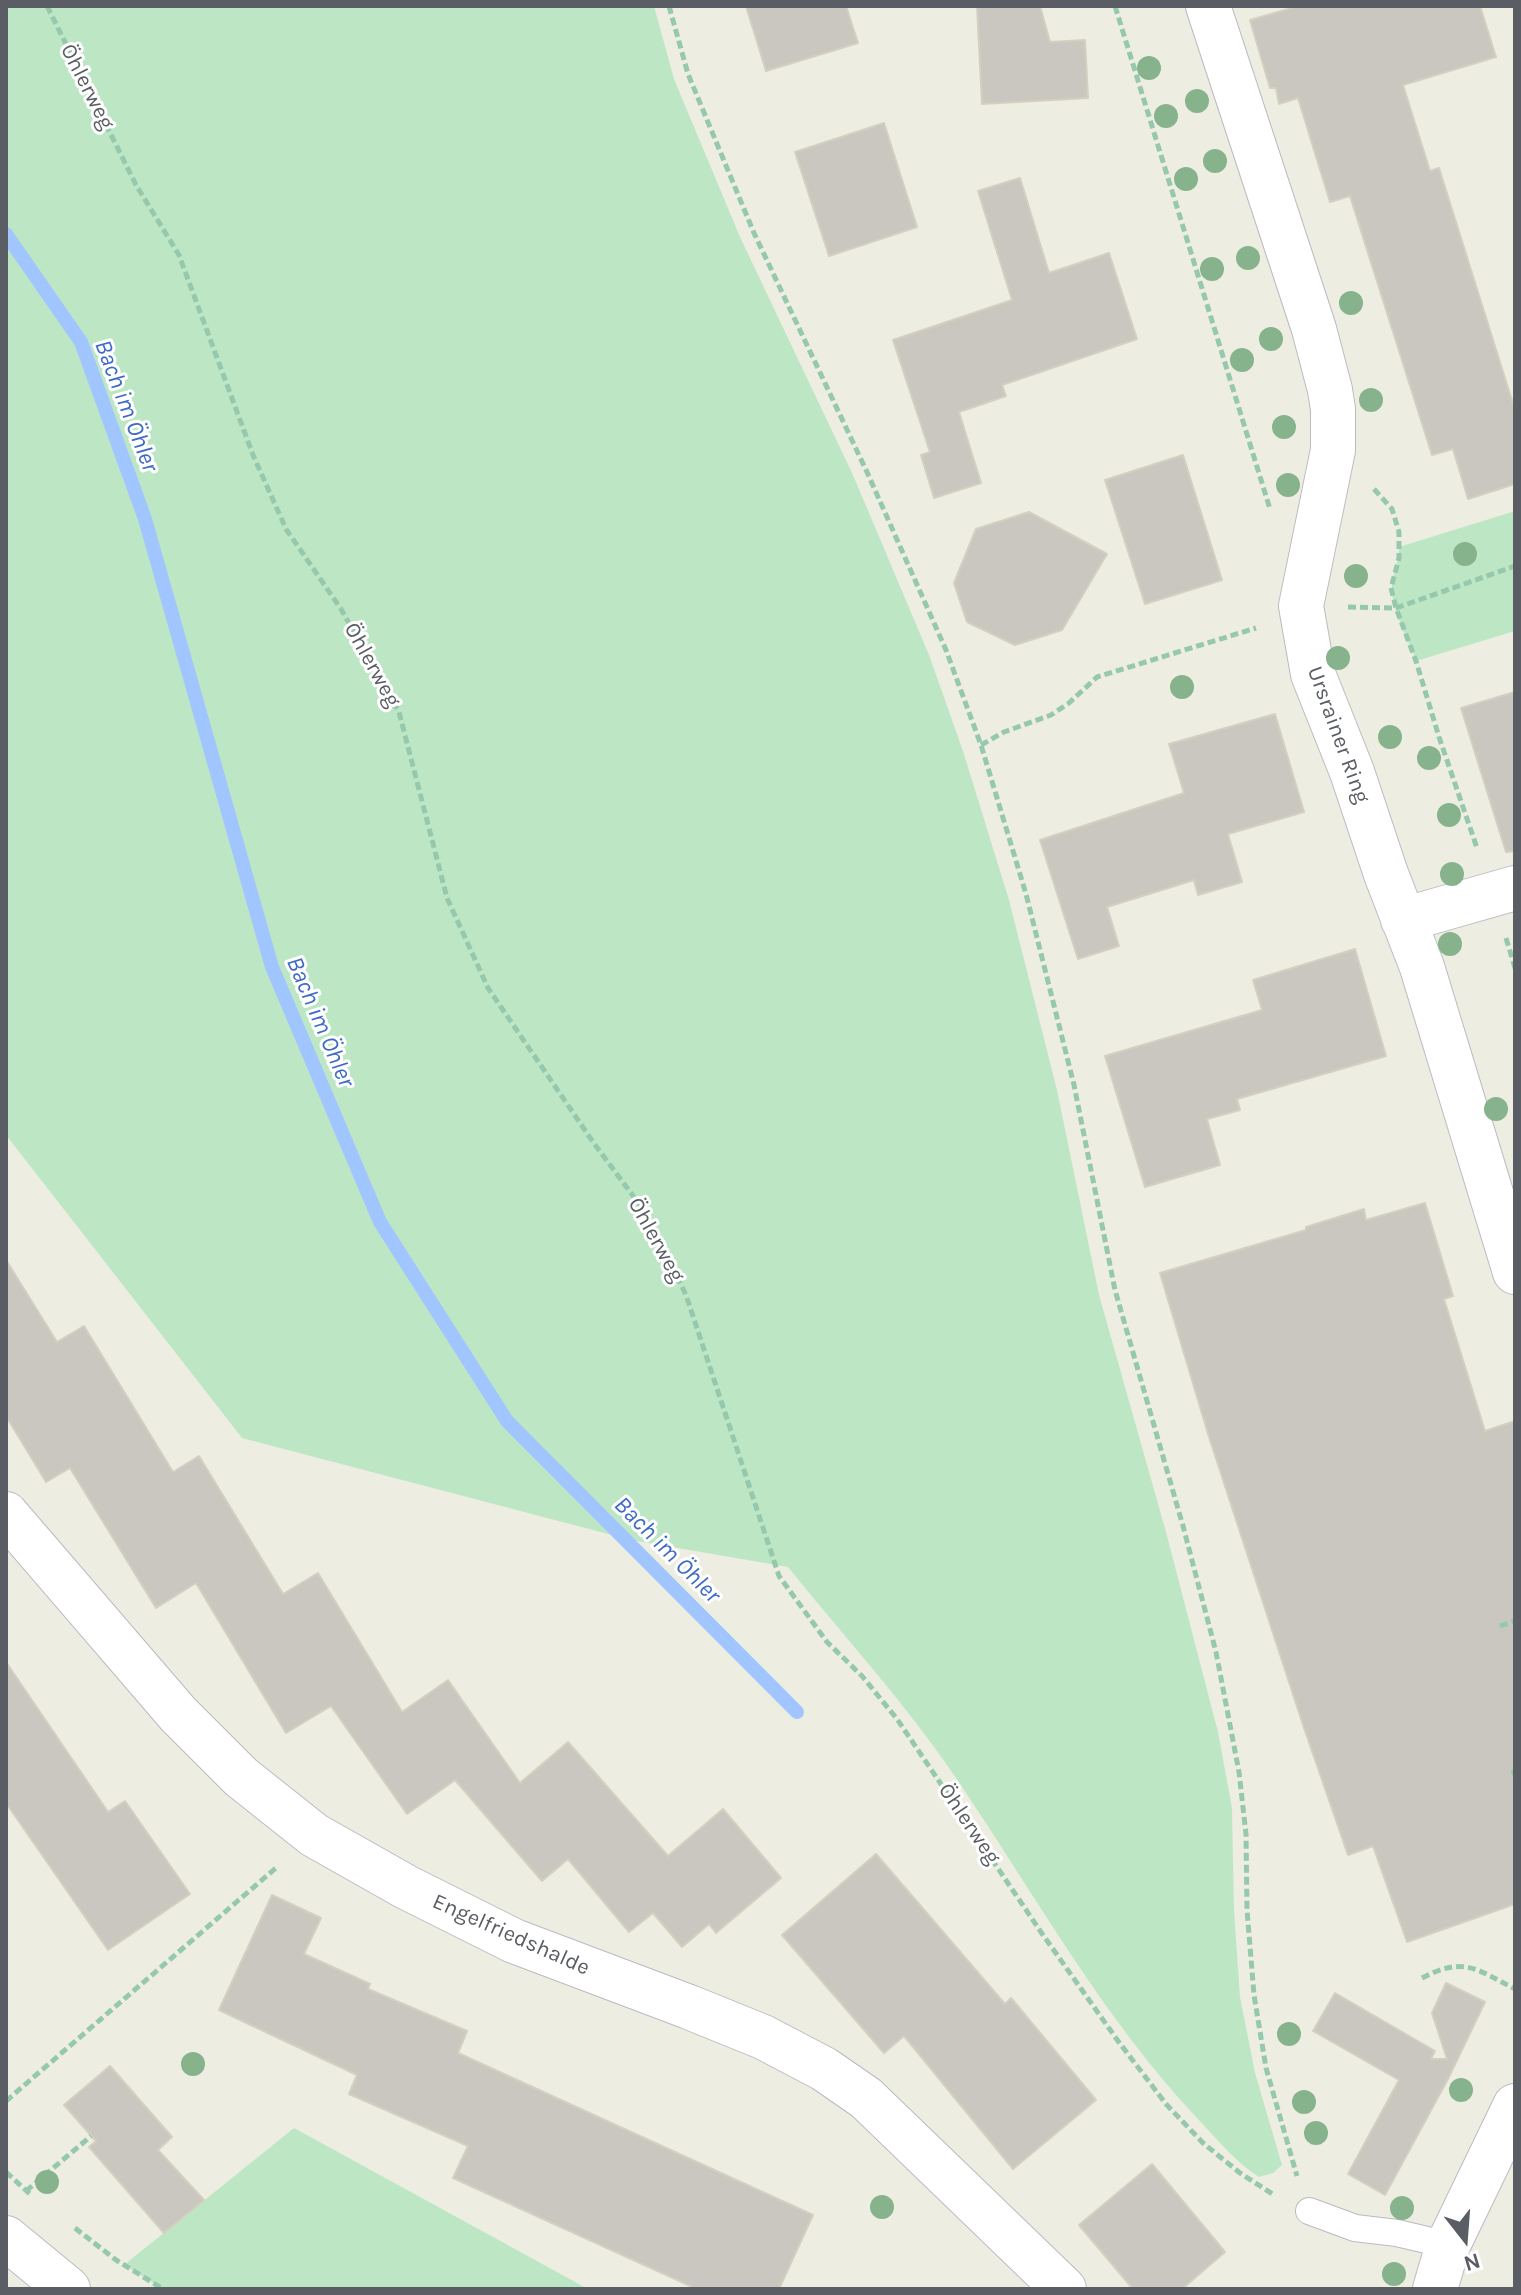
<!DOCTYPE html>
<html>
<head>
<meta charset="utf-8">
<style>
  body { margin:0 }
  #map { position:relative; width:1521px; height:2295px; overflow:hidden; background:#eeede2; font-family:Karla,sans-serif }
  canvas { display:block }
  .frame { position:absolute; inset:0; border:8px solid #5a5d63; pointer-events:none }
  .north { position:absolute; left:1425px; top:2199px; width:80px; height:80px; -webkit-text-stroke:6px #fff; paint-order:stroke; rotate:163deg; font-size:22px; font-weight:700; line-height:32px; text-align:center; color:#5a5d63 }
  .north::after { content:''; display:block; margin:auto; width:28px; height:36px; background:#5a5d63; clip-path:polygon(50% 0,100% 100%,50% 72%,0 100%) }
</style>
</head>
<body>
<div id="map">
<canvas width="1521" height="2295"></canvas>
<div class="frame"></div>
<div class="north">N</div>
</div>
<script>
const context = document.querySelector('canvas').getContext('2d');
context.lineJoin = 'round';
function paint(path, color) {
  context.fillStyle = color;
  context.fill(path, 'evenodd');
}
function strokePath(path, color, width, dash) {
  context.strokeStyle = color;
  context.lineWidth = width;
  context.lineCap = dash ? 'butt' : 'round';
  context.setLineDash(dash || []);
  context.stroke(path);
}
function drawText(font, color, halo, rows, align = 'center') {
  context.font = font + ' Karla,sans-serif';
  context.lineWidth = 6;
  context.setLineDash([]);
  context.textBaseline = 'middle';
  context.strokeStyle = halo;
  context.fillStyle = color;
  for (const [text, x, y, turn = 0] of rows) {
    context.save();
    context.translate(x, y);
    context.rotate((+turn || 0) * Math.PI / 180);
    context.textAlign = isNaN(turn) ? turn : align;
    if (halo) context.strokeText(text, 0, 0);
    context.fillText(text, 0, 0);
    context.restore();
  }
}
const green = new Path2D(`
  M 6,6 L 654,6 L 674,79 L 740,237 L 853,475 L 929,655 L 963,751 L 1009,900 L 1057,1090 L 1099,1295 L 1166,1532 L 1218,1732 L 1232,1808 L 1234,1911 L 1240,1997 L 1255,2073 L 1282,2165 L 1273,2173 L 1259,2177 C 1235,2162 1217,2139 1197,2118 C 1103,2018 1035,1895 958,1781 C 908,1706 845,1638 788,1567 L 631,1540 L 242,1438 L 6,1135 Z
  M 1515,511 L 1515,631 L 1416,661 C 1409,642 1390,606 1392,586 C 1393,573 1399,561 1399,547 Z
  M 294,2128 L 588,2289 L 163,2289 L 124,2265 Z`);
const stream = new Path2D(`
  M 6,234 L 81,342 L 145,519 L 272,967 L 380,1222 L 507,1421 L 797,1712`);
const building = new Path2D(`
  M 746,6 L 846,6 L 858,43 L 766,71 Z
  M 977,6 L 1040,6 L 1050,42 L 1085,40 L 1088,98 L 982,104 Z
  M 1299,6 L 1480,6 L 1496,57 L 1403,85 L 1430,171 L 1439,168 L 1515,410 L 1515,484 L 1468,499 L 1453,449 L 1432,455 L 1350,196 L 1330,202 L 1298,98 L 1279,104 L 1276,88 L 1270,88 L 1250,20 Z
  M 884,123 L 917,227 L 829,256 L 795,152 Z
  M 1020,178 L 1049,273 L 1109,253 L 1137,339 L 1002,385 L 1006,396 L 959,412 L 981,483 L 934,498 L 921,455 L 930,452 L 893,340 L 1012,300 L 978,191 Z
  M 1183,455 L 1222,580 L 1145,604 L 1105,480 Z
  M 1029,512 L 1107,554 L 1062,630 L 1015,645 L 967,622 L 954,583 L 976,529 Z
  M 1515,692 L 1515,851 L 1506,852 L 1461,708 Z
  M 1275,714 L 1304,812 L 1228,834 L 1242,882 L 1198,895 L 1194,880 L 1107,907 L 1119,946 L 1078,959 L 1040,840 L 1184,793 L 1169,744 Z
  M 1355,949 L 1386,1056 L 1237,1099 L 1240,1110 L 1207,1119 L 1220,1165 L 1145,1187 L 1105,1056 L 1262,1010 L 1253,980 Z
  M 1425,1203 L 1453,1296 L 1444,1299 L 1485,1431 L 1515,1421 L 1515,1904 L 1407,1942 L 1373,1846 L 1348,1855 L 1304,1728 L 1209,1437 L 1160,1273 L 1306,1230 L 1306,1227 L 1364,1209 L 1366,1220 Z
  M 6,1260 L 57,1342 L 84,1326 L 173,1472 L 199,1456 L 283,1594 L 318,1573 L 402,1712 L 448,1680 L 520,1783 L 568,1742 L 668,1856 L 723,1809 L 781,1878 L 716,1933 L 709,1924 L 682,1947 L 653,1913 L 629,1932 L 568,1859 L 542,1881 L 455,1780 L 407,1814 L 331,1706 L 286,1733 L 196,1583 L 156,1608 L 70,1468 L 46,1482 L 6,1416 Z
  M 6,1662 L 108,1812 L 125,1801 L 190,1894 L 108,1950 L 6,1803 Z
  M 876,1854 L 1005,2004 L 1011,1998 L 1096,2100 L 1013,2169 L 904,2036 L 884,2053 L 782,1935 Z
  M 272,1895 L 321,1918 L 304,1954 L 370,1984 L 368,1989 L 467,2031 L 458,2053 L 813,2215 L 779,2289 L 697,2289 L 453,2178 L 468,2146 L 349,2094 L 357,2075 L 219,2010 Z
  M 1446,1983 L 1485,2002 L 1448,2079 L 1385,2195 L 1348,2174 L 1399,2080 L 1313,2031 L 1335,1993 L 1435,2051 L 1431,2059 L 1447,2059 L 1432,2013 Z
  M 110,2066 L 172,2137 L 158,2150 L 204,2200 L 164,2233 L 89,2147 L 96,2141 L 64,2105 Z
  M 1152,2164 L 1225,2252 L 1182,2289 L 1133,2289 L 1079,2225 Z`);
const path = new Path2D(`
  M 47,6 L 136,185 L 179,255 L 253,455 L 286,529 L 341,609 L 399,712 L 447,898 L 488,988 L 593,1142 L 648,1216 L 686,1295 L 779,1576 L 827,1642 L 862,1676 L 897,1719 L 1043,1935 L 1118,2041 L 1166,2104 L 1203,2143 L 1240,2173 L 1274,2195
  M 669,6 L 688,74 L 754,233 L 867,472 L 946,650 L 981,745 L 1026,894 L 1074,1085 L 1115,1290 L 1183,1526 L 1216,1652 L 1239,1772 L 1246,1834 L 1247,1910 L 1254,1995 L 1266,2068 L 1297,2176
  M 1115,6 L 1270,509
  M 1374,489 L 1392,509 L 1399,532 L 1399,558 L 1391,588 L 1396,608 L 1416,661 L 1439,737 L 1477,848
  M 1348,607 L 1396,608 L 1515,566
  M 981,745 L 1004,732 L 1051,715 L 1069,703 L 1097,677 L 1256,628
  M 1506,938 L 1515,968
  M 1500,1626 L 1515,1621
  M 1513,1770 L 1515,1776
  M 1422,1978 C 1464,1956 1476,1969 1515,1989
  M 6,2101 L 277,1867
  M 6,2172 L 32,2196
  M 26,2191 L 91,2136
  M 75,2228 L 116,2260 L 163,2289`);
const lane = new Path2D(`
  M 1309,2211 L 1355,2228 L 1397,2233 L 1448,2245`);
const street = new Path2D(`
  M 1208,6 L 1314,329 L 1330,390 L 1333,409 L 1333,450 L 1301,606 L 1313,674 L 1352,772 L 1386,874 L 1422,967 L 1515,1272
  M 1403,920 L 1515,888
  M 6,1514 L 178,1714 L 241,1777 L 314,1835 L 406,1887 L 514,1941 L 689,2007 L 763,2037 L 824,2069 L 866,2098 L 1064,2289
  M 6,2238 L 68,2289
  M 1435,2289 L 1448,2245 L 1515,2106`);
const trees = [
  [1149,68],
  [1197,101],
  [1166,116],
  [1215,161],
  [1186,179],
  [1248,258],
  [1212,269],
  [1351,303],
  [1271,339],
  [1242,360],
  [1371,400],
  [1284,427],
  [1288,485],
  [1465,554],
  [1356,576],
  [1338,658],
  [1182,687],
  [1390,737],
  [1429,758],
  [1449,815],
  [1452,874],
  [1450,944],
  [1496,1109],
  [1289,2034],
  [193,2064],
  [1461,2090],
  [1304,2102],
  [1316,2133],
  [47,2182],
  [882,2207],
  [1402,2208],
  [1394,2274]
];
const streetNames = [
  ["Öhlerweg",87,87,63],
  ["Öhlerweg",372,665,61],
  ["Ursrainer Ring",1338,735,70],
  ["Öhlerweg",656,1240,61],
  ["Öhlerweg",969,1824,56],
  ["Engelfriedshalde",511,1935,24]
];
const waterNames = [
  ["Bach im Öhler",126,406,69],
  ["Bach im Öhler",320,1022,67],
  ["Bach im Öhler",667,1550,45]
];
paint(green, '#bde7c4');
strokePath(stream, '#a1c6ff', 14);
paint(building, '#c9c7bf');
strokePath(building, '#d3d0c0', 2);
strokePath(lane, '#babbc1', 28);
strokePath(street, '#babbc1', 46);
strokePath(path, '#96c8ad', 5, [8, 4]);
strokePath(lane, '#fff', 26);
strokePath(street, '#fff', 44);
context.fillStyle = '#86b38b';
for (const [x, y] of trees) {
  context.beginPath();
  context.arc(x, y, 12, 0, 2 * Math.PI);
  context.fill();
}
drawText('22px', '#5a5d63', '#fff', streetNames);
drawText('italic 24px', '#3f6ac7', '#fff', waterNames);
</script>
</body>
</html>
